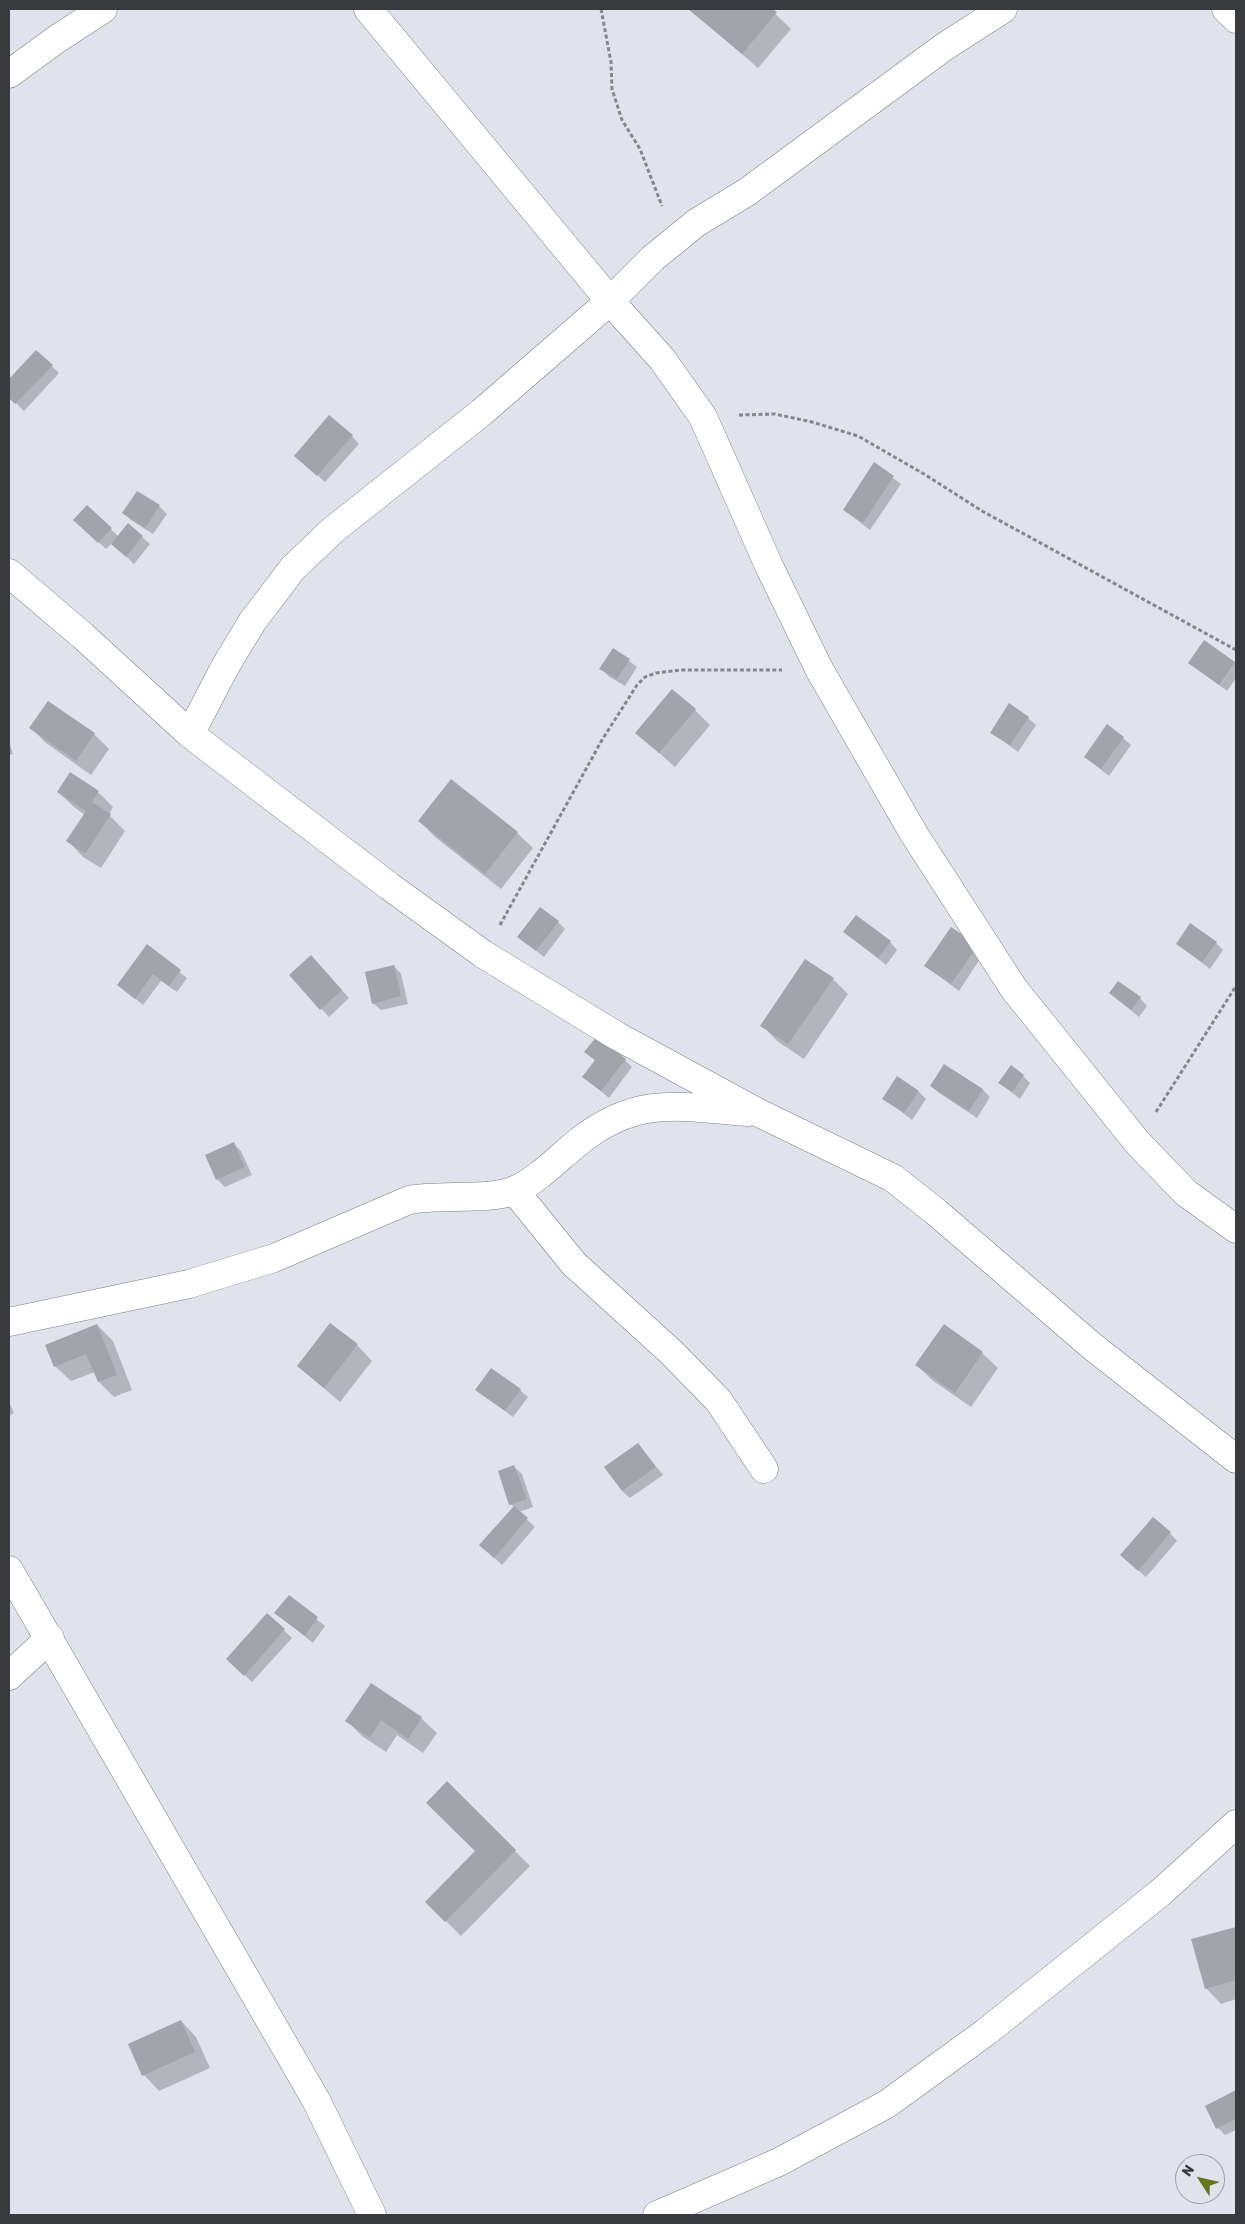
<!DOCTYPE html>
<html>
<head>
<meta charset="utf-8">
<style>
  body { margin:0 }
  #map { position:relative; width:1245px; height:2224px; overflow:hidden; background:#e0e3eb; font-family:Rubik,sans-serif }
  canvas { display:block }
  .frame { position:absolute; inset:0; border:10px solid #393a3d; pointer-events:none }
  .north { position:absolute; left:1175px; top:2154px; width:50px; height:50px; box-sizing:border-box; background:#e0e3eb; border:1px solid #9d9fa5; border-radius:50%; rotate:305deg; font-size:14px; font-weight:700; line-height:20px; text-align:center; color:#393a3d }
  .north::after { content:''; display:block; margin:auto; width:18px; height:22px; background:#687420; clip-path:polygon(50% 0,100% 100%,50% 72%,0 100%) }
</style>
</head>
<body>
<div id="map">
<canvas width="1245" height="2224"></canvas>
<div class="frame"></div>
<div class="north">N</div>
</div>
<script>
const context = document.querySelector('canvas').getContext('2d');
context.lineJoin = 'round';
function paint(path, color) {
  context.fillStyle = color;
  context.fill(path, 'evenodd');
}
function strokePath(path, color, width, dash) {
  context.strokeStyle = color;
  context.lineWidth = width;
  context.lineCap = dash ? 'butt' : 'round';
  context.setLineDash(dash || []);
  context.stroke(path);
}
const shadow = new Path2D(`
  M 690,9 L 770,9 L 791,29 L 758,68 Z
  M 36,351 L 59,373 L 24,411 L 9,396 L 9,381 Z
  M 352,436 L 359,444 L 325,482 L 304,463 Z
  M 874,464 L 901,484 L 870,530 L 844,510 Z
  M 137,492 L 159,506 L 167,514 L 153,534 L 131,520 L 123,513 Z
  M 87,507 L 119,537 L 128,525 L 150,544 L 134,564 L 112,543 L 106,549 L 82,527 Z
  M 1205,642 L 1236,664 L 1236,678 L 1227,691 L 1190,663 Z
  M 614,649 L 637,667 L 625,686 L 608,676 L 601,668 Z
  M 695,710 L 710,725 L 675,767 L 637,733 Z
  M 1028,718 L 1036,725 L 1018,752 L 992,733 Z
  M 31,728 L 94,734 L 109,749 L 91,775 L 46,743 Z
  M 1123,738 L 1131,745 L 1109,776 L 1085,757 Z
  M 9,742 L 13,754 L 9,755 Z
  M 58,792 L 98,792 L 113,807 L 109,815 L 125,831 L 101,868 L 83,857 L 68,841 L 85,815 L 74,807 Z
  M 420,821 L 517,833 L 533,848 L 501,889 L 435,837 Z
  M 558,922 L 565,929 L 544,957 L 519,937 Z
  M 951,928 L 984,953 L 959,991 L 926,966 Z
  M 845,932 L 890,942 L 897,950 L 886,965 Z
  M 1216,943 L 1223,950 L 1210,969 L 1177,944 Z
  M 147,946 L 187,978 L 177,992 L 161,981 L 143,1005 L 118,985 Z
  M 318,964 L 349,998 L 329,1017 L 291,975 Z
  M 394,966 L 401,974 L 408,1004 L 381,1010 L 373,1003 Z
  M 833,979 L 848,994 L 804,1059 L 777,1041 L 762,1025 Z
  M 1110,993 L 1140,998 L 1147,1006 L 1139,1017 Z
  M 586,1052 L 625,1060 L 632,1067 L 609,1098 L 584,1077 L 596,1061 Z
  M 945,1066 L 983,1090 L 990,1097 L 977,1118 L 939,1093 L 931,1086 Z
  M 1023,1076 L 1030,1083 L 1020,1099 L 1000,1083 Z
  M 919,1092 L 926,1099 L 912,1120 L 884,1098 Z
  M 234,1144 L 241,1151 L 252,1175 L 225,1187 L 217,1179 Z
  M 97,1325 L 113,1341 L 132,1390 L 114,1397 L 99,1382 L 95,1372 L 71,1381 L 55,1366 Z
  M 944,1326 L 982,1353 L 998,1368 L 971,1407 L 932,1380 L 917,1365 Z
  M 357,1345 L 372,1361 L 340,1402 L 298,1366 Z
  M 477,1390 L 520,1390 L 528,1397 L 513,1417 Z
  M 9,1402 L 14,1413 L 9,1416 Z
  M 638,1444 L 663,1475 L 630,1498 L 622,1491 Z
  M 514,1467 L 522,1474 L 533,1507 L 519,1512 L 535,1527 L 502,1565 L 488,1552 L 514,1507 L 510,1504 Z
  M 1170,1533 L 1177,1541 L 1146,1577 L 1129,1562 Z
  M 289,1597 L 325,1626 L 313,1643 L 276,1613 Z
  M 267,1614 L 292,1638 L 252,1682 L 235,1666 Z
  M 421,1718 L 437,1733 L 423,1753 L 397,1735 L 386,1752 L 362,1736 L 347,1721 Z
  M 447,1783 L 530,1866 L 461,1936 L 427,1902 L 476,1851 Z
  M 1236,1928 L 1236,1999 L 1221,2004 L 1206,1988 L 1193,1940 Z
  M 181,2021 L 196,2037 L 210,2068 L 159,2091 L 144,2075 Z
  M 1236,2091 L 1236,2130 L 1225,2135 L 1218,2128 L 1207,2106 Z`);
const building = new Path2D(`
  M 688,9 L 772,9 L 777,12 L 742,54 Z
  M 36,350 L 53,365 L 15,404 L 9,398 L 9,379 Z
  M 329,415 L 353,435 L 317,476 L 294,456 Z
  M 874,462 L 894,476 L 863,523 L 843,510 Z
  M 137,491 L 160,505 L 145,528 L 122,513 Z
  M 87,505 L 112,528 L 98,543 L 73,520 Z
  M 128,523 L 143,536 L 126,557 L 111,544 Z
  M 1204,640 L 1235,662 L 1219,685 L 1188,663 Z
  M 613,648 L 630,659 L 617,679 L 599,669 Z
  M 672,689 L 696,709 L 659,753 L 635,733 Z
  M 48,701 L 95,733 L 76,761 L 29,728 Z
  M 1009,703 L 1029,717 L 1010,745 L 990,733 Z
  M 1107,724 L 1124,737 L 1101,769 L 1084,757 Z
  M 70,772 L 99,791 L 92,802 L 111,814 L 85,854 L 66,841 L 86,811 L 57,792 Z
  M 451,779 L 518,832 L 485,874 L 418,821 Z
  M 540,907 L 559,921 L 536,951 L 517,937 Z
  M 856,915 L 891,941 L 878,958 L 843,932 Z
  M 1190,923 L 1217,942 L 1202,962 L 1176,944 Z
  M 951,927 L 978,945 L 951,984 L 924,966 Z
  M 147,944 L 181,970 L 169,986 L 153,974 L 135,999 L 117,985 Z
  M 311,955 L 342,990 L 320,1010 L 289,975 Z
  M 805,959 L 834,978 L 788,1044 L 760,1026 Z
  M 394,965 L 401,996 L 372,1004 L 365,972 Z
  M 1118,981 L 1141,997 L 1131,1010 L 1109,993 Z
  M 597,1036 L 626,1059 L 601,1091 L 582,1077 L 595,1060 L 584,1052 Z
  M 944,1064 L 983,1089 L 969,1111 L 930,1086 Z
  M 1011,1065 L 1024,1075 L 1012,1092 L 998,1083 Z
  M 897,1076 L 919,1091 L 904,1113 L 882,1099 Z
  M 234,1142 L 245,1167 L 216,1180 L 205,1155 Z
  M 330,1323 L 358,1344 L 324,1388 L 297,1366 Z
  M 97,1324 L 117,1375 L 98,1382 L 86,1354 L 54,1367 L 45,1345 Z
  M 944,1324 L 983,1352 L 955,1393 L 915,1365 Z
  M 491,1368 L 521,1389 L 505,1411 L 475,1390 Z
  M 638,1443 L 656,1467 L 622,1491 L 604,1467 Z
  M 514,1465 L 527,1499 L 509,1505 L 498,1471 Z
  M 514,1506 L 528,1518 L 494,1558 L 479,1545 Z
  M 1153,1517 L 1171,1532 L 1138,1571 L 1120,1555 Z
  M 289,1595 L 318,1617 L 305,1636 L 274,1613 Z
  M 267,1613 L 285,1629 L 244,1676 L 226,1659 Z
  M 371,1683 L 422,1717 L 408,1739 L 381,1720 L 370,1738 L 345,1721 Z
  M 447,1781 L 516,1850 L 445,1922 L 425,1902 L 475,1851 L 426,1803 Z
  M 1236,1927 L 1236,1980 L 1205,1989 L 1191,1939 Z
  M 181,2020 L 195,2052 L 142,2076 L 128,2044 Z
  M 1236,2090 L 1236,2119 L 1216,2129 L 1205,2106 Z`);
const path = new Path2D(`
  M 601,9 L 611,62 L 612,89 L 622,120 L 640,149 L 662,206
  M 739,415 L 775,414 L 812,422 L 858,436 L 924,474 L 982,511 L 1236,650
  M 500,925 L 602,740 L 637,685 L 645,677 L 656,673 L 682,670 L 782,670
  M 1156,1112 L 1236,986`);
const street = new Path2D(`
  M 368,9 L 610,301 L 662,359 L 703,417 L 769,566 L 819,669 L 914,834 L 1014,989 L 1137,1142 L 1186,1193 L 1236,1229
  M 1226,9 L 1236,19
  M 9,74 L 57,39 L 103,9
  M 9,573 L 83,636 L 190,734 L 389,886 L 483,954 L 617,1036 L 757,1112 L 893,1178 L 936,1212 L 1093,1347 L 1236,1459
  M 190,734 L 225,667 L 252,622 L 293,568 L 333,530 L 482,412 L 610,301 L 653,258 L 696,223 L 747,192 L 944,47 L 1003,9
  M 514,1190 L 574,1264 L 671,1352 L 718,1400 L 764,1469
  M 9,1322 L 189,1284 L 274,1258 L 409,1200 C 438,1194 491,1201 515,1190 C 540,1179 560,1156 581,1140 C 639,1095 681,1107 748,1112
  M 9,1570 L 316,2100 L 372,2215
  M 9,1676 L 50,1638
  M 657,2215 L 779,2162 L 887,2104 L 986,2032 L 1160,1893 L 1236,1824`);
paint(shadow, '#0003');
paint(building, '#a1a4ab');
strokePath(street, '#7c7f86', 29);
strokePath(path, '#85878c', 3, [4, 2.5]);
strokePath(street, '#fff', 28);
</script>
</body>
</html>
